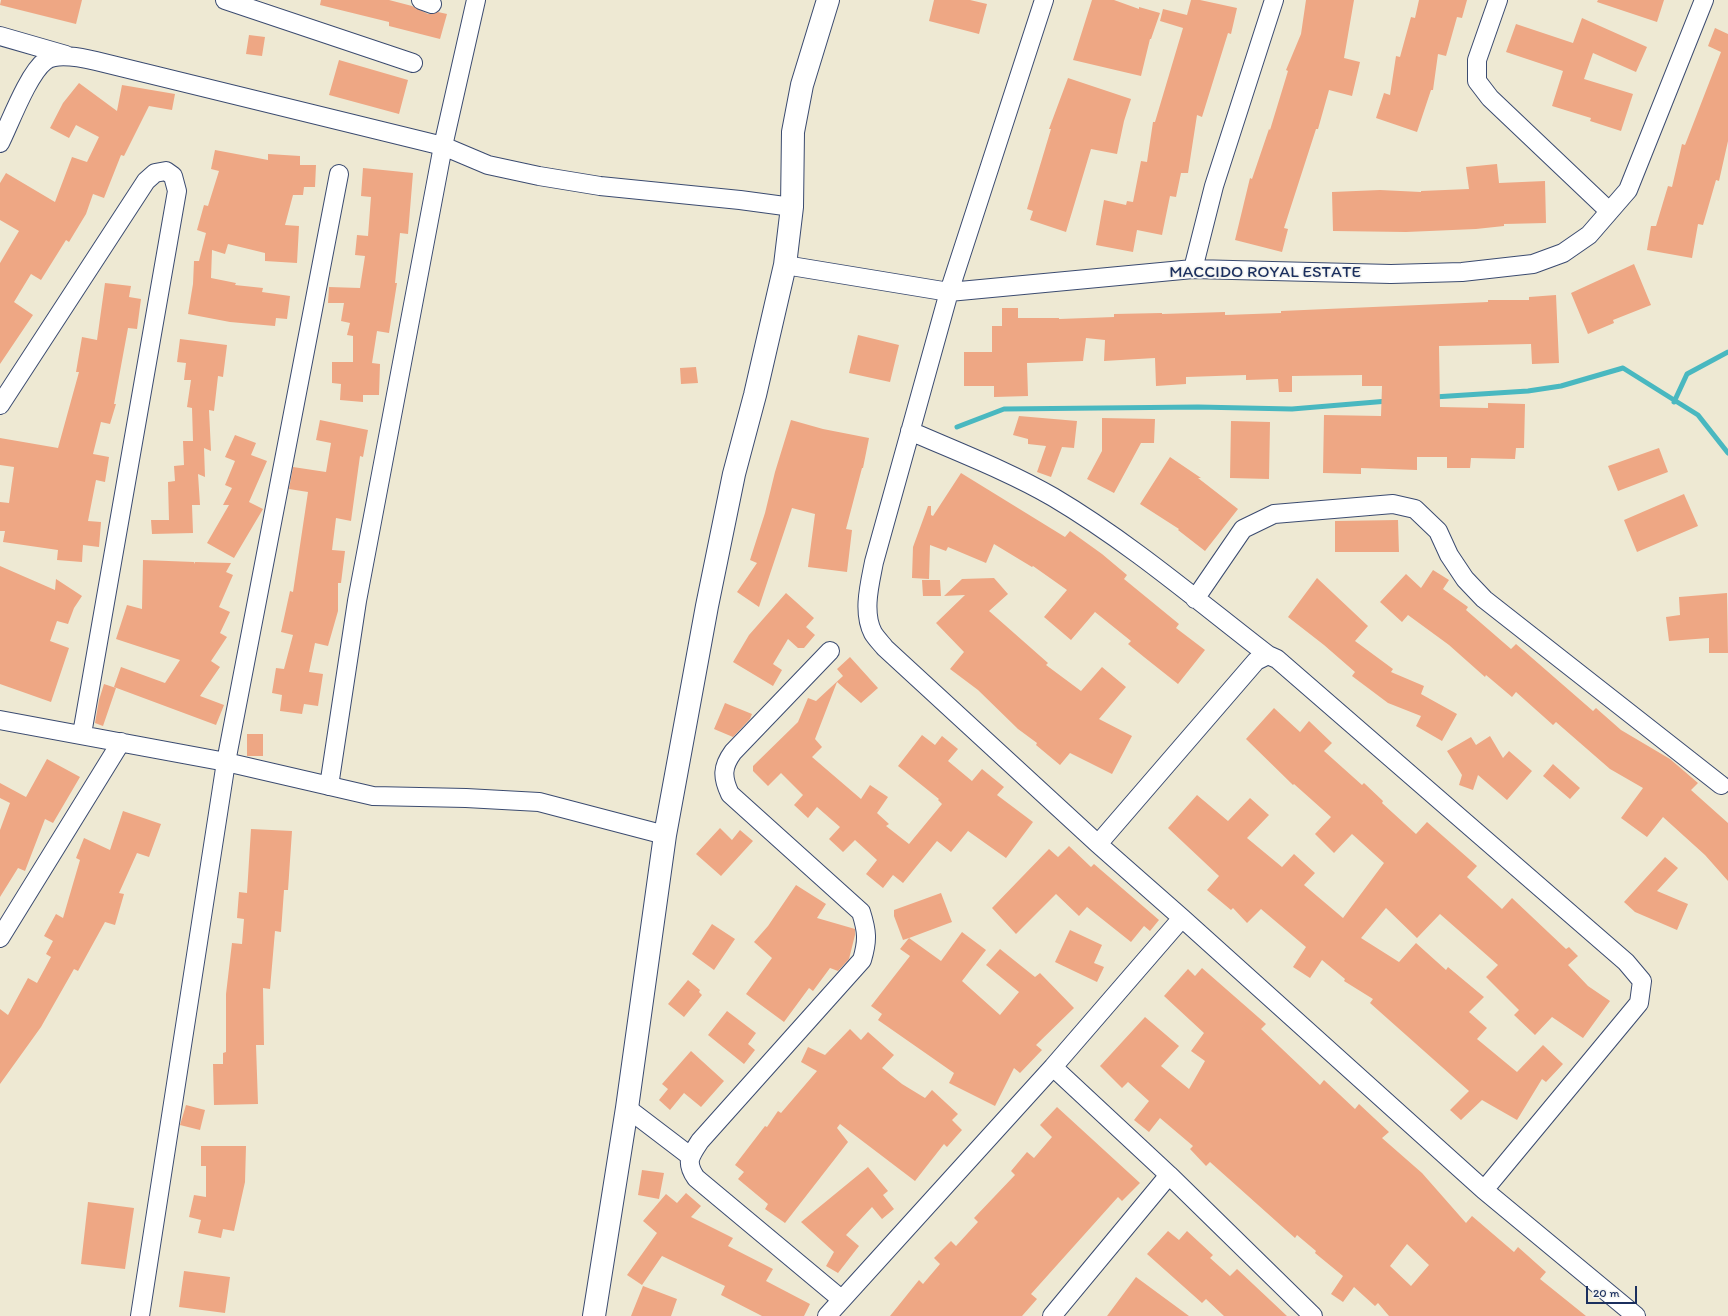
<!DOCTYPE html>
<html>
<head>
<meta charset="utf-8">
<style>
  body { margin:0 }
  #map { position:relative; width:1728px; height:1316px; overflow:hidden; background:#eee9d3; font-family:Itim,sans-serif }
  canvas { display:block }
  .scale { position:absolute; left:1586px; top:1286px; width:51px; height:18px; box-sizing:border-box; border:2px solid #1b2f5e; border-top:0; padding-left:5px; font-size:12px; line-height:14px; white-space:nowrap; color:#1b2f5e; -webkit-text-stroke:3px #f6f6f2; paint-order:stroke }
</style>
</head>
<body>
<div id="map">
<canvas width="1728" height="1316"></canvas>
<div class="scale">20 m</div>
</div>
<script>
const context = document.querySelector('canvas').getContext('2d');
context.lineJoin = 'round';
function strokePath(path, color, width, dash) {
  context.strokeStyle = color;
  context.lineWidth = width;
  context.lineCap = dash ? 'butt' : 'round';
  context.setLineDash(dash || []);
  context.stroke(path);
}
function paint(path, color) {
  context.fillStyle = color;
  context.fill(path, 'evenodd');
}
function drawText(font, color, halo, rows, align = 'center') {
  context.font = font + ' Itim,sans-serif';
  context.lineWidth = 3.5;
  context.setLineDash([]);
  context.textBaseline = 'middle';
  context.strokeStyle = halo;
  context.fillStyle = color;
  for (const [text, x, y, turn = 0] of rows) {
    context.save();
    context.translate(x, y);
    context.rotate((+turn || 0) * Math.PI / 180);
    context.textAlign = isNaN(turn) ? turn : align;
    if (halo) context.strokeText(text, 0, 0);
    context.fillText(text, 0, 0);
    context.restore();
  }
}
const stream = new Path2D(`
  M 1434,397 L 1528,391 L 1561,386 L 1623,368 L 1698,415 L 1728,453
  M 1674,402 L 1687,374 L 1728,352
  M 957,427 L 1004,409 L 1198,407 L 1292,409 L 1388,401`);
const building = new Path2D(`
  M 1,0 L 82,0 L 76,24 L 0,5 Z
  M 321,0 L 389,0 L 412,6 L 428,14 L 438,12 L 447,14 L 440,39 L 389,26 L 389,22 L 320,5 Z
  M 934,0 L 970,0 L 987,4 L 979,34 L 929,21 Z
  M 1092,0 L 1114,0 L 1139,9 L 1139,7 L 1160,13 L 1151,39 L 1150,39 L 1141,76 L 1073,60 Z
  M 1191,0 L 1200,0 L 1237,8 L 1231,34 L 1228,33 L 1202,117 L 1197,115 L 1188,173 L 1181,173 L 1176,197 L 1170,196 L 1162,235 L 1137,230 L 1133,252 L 1096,245 L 1104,200 L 1126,205 L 1127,201 L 1133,202 L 1141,161 L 1147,162 L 1153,122 L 1155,122 L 1183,28 L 1160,21 L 1163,9 L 1187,15 Z
  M 1306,0 L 1354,0 L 1344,58 L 1360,62 L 1352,96 L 1329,90 L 1318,129 L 1316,129 L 1284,228 L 1288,229 L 1282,252 L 1235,240 L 1250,178 L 1252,179 L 1269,129 L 1270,130 L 1288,71 L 1286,70 L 1301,34 Z
  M 1419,0 L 1467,0 L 1462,18 L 1457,17 L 1446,56 L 1438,54 L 1433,90 L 1431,90 L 1417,132 L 1376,118 L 1384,93 L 1390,95 L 1396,56 L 1400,57 L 1411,17 L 1415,18 Z
  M 1598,0 L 1664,0 L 1657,22 L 1597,2 Z
  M 1582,18 L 1647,47 L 1636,72 L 1593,53 L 1584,79 L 1633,94 L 1621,131 L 1590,121 L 1591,118 L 1552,106 L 1563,71 L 1506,52 L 1516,24 L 1573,43 Z
  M 1715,28 L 1728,34 L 1728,141 L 1719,181 L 1716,180 L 1703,225 L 1698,224 L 1692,258 L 1647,250 L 1651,226 L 1656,226 L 1668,186 L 1672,187 L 1682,144 L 1685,145 L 1721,52 L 1708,46 Z
  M 249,35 L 265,37 L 262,56 L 246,54 Z
  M 339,60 L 408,80 L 399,114 L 329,95 Z
  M 1068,78 L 1131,99 L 1124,121 L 1117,154 L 1091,149 L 1066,232 L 1030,220 L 1033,211 L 1027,209 L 1051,129 L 1049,129 Z
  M 79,83 L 117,111 L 122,85 L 175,94 L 172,110 L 149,106 L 124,156 L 121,155 L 104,198 L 93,194 L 86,214 L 69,242 L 66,240 L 41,280 L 31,274 L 14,302 L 33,315 L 0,364 L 0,263 L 19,231 L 0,220 L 0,183 L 6,173 L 55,202 L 72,157 L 87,162 L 99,137 L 76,125 L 69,138 L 50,128 L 63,103 Z
  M 215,150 L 268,160 L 268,154 L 300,156 L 300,165 L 316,165 L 315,187 L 304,187 L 303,195 L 293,195 L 285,225 L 299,226 L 297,263 L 265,261 L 265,253 L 228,244 L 225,254 L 212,250 L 211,278 L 236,283 L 235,285 L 263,288 L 262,292 L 290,296 L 287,319 L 276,318 L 275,326 L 230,322 L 188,314 L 193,284 L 194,261 L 199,261 L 206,233 L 197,230 L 204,205 L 208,206 L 219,171 L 211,169 Z
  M 1497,164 L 1499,183 L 1545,181 L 1546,223 L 1504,224 L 1504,226 L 1476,229 L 1406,232 L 1333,231 L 1332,192 L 1380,190 L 1421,192 L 1421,191 L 1469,189 L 1466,167 Z
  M 363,168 L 413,173 L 408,234 L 400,233 L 395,283 L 397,283 L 389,333 L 377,331 L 372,363 L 380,364 L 379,395 L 363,395 L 363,402 L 340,400 L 341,384 L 332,383 L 332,362 L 353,362 L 353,336 L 347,335 L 350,323 L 341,321 L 344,303 L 328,303 L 329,287 L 360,288 L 365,256 L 355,255 L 357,235 L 368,236 L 371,197 L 361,196 Z
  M 1634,264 L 1651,305 L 1613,320 L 1614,323 L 1588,334 L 1571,293 Z
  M 105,283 L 131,286 L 129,297 L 141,299 L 137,329 L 128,328 L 114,404 L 116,404 L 110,424 L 101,422 L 93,454 L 109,457 L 105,482 L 96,480 L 88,521 L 101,522 L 99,547 L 83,545 L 82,562 L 57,560 L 58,550 L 3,542 L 5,531 L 0,531 L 0,502 L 9,503 L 14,467 L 0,465 L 0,438 L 58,448 L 79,372 L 76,372 L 82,337 L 97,340 Z
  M 1556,295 L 1559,363 L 1532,364 L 1531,344 L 1439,346 L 1440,407 L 1488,408 L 1488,403 L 1525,404 L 1524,448 L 1516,448 L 1515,459 L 1471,458 L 1470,468 L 1447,468 L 1447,457 L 1417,457 L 1417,470 L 1361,468 L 1361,474 L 1323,473 L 1324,415 L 1381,416 L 1382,386 L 1362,386 L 1362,375 L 1292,376 L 1292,392 L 1279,392 L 1278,379 L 1246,380 L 1246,375 L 1186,377 L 1186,384 L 1156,386 L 1155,358 L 1104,361 L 1105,340 L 1086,338 L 1083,361 L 1027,363 L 1028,396 L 994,397 L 994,386 L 964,386 L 964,352 L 992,352 L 992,326 L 1002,326 L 1002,308 L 1018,308 L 1018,318 L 1059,318 L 1059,319 L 1114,317 L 1114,314 L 1162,313 L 1162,314 L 1225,312 L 1225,315 L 1281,313 L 1281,311 L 1488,302 L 1488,300 L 1529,300 L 1529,297 Z
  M 858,335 L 899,345 L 890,382 L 849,373 Z
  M 180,339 L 227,345 L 223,377 L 218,376 L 214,411 L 209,410 L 211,451 L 204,448 L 205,477 L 198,474 L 200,505 L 192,505 L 193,533 L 152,534 L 151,520 L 169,520 L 168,482 L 175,481 L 174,466 L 184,465 L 183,441 L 193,441 L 192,408 L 187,407 L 191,380 L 184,380 L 186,363 L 177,362 Z
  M 696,367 L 698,383 L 681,384 L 680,368 Z
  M 1019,416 L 1077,421 L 1074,448 L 1062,447 L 1051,477 L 1037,472 L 1046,446 L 1028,444 L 1028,439 L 1013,435 Z
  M 1102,418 L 1155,419 L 1154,443 L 1141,443 L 1114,493 L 1087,479 L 1102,451 Z
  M 320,420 L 368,430 L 363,457 L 360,456 L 351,521 L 336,518 L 332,550 L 345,551 L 341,583 L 338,583 L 338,611 L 328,646 L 315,643 L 309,672 L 323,674 L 318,706 L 304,704 L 302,714 L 280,711 L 282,695 L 272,693 L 276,668 L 284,669 L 293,635 L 281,632 L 290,591 L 293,592 L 308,492 L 289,489 L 293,467 L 326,472 L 331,443 L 316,440 Z
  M 791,420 L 823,429 L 869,438 L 863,468 L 862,468 L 846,529 L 852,530 L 847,572 L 808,567 L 815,514 L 792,508 L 759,607 L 737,592 L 757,563 L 750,560 L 765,513 L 775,472 Z
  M 1231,421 L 1270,422 L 1269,479 L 1230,478 Z
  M 235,435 L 256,443 L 251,455 L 267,461 L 249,502 L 263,509 L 234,558 L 207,543 L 229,505 L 223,505 L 232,488 L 225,485 L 235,461 L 225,457 Z
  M 1659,448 L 1668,472 L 1618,491 L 1608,466 Z
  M 1170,457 L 1201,478 L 1198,478 L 1238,509 L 1205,551 L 1178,530 L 1179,529 L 1140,504 Z
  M 961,473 L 1065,537 L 1070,531 L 1102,554 L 1127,575 L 1124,579 L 1179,624 L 1176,628 L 1205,650 L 1178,684 L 1144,657 L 1128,644 L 1131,641 L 1095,612 L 1071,640 L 1044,617 L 1067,590 L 1033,566 L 1032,567 L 994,544 L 986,563 L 948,547 L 946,551 L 930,545 L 929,579 L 912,578 L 913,547 L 928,506 L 931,506 L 931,515 L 933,516 Z
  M 1684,494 L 1698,526 L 1637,552 L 1624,520 Z
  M 1398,520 L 1399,552 L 1335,552 L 1335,521 Z
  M 143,560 L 194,562 L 194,564 L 195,562 L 231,563 L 226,572 L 233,575 L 219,607 L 230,612 L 220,633 L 227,637 L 211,661 L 220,667 L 200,696 L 224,705 L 216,725 L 114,687 L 121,667 L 165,683 L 180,660 L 116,639 L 127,605 L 142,609 Z
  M 0,566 L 55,590 L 56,579 L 82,596 L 74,608 L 68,624 L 57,621 L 50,641 L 69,648 L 51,702 L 0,684 Z
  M 1433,570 L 1449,580 L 1443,589 L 1468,607 L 1466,610 L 1511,649 L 1516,644 L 1593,711 L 1596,708 L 1621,730 L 1670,759 L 1698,783 L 1691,790 L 1728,823 L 1728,881 L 1705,855 L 1663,817 L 1647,837 L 1621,818 L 1643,788 L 1610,769 L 1556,722 L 1553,725 L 1516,692 L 1512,697 L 1486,675 L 1485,677 L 1449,645 L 1408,615 L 1402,622 L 1380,602 L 1406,574 L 1421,588 Z
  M 994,578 L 1008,594 L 989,611 L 1048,663 L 1046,665 L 1081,691 L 1102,667 L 1126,687 L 1099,719 L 1132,736 L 1112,774 L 1070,753 L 1060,765 L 1036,745 L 1037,743 L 1018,729 L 978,690 L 950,669 L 964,652 L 936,623 L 965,595 L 944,596 L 962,579 Z
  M 1317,578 L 1368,626 L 1355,641 L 1393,669 L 1391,672 L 1424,686 L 1421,694 L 1457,714 L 1442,741 L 1416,726 L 1421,716 L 1388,703 L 1352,676 L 1355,672 L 1324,645 L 1288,617 Z
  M 922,580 L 940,580 L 941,596 L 923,596 Z
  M 786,593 L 814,618 L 806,627 L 815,635 L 804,648 L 798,648 L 788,639 L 773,664 L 782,670 L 773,686 L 733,662 L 749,635 Z
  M 1727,593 L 1728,653 L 1709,653 L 1709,638 L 1669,641 L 1666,617 L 1680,615 L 1679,597 Z
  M 850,657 L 878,688 L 861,703 L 837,682 L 815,739 L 822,747 L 812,757 L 861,799 L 870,785 L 888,797 L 877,813 L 889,824 L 886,826 L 909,844 L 942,804 L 938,800 L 939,799 L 898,766 L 922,735 L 935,745 L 942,736 L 958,749 L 948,761 L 972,781 L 982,769 L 1004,787 L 997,795 L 1033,822 L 1006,858 L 968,831 L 951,852 L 937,841 L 903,883 L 893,875 L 883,888 L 866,874 L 877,860 L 855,840 L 843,852 L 829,839 L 840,827 L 817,807 L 808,818 L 794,805 L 803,795 L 781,773 L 768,786 L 753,771 L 753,766 L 798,722 L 808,698 L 816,701 L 843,676 L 837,669 Z
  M 104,684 L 116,688 L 103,726 L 95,723 L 99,700 Z
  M 725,703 L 752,714 L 750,719 L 733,737 L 714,729 Z
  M 1274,708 L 1300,732 L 1309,721 L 1332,743 L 1324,751 L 1362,785 L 1364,783 L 1383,801 L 1382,803 L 1416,834 L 1427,822 L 1477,866 L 1467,877 L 1502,909 L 1512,898 L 1566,949 L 1569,947 L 1578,956 L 1568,965 L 1588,986 L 1610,1001 L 1583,1038 L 1552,1017 L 1535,1035 L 1514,1015 L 1519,1010 L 1486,977 L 1498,965 L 1440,914 L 1417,938 L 1386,908 L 1361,938 L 1399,962 L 1416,943 L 1446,970 L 1448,967 L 1484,997 L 1469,1012 L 1487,1028 L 1477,1039 L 1517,1072 L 1543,1045 L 1563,1064 L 1546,1082 L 1542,1079 L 1517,1120 L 1482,1100 L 1461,1120 L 1450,1110 L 1469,1091 L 1370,1003 L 1373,999 L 1344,981 L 1345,979 L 1322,960 L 1310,978 L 1293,967 L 1306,947 L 1261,909 L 1247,923 L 1233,908 L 1231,910 L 1207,890 L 1219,876 L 1168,828 L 1197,795 L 1228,821 L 1250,798 L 1269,815 L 1247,838 L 1282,867 L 1294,854 L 1315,873 L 1304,885 L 1343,918 L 1384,863 L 1352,834 L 1334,853 L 1315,834 L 1331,817 L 1294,784 L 1293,785 L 1246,739 Z
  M 247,734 L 263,734 L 263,756 L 247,756 Z
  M 1490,736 L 1503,758 L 1509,751 L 1532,771 L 1507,800 L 1478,775 L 1473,790 L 1459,785 L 1462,775 L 1447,751 L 1471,737 L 1476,745 Z
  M 47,759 L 80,777 L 53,823 L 45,819 L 25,871 L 18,868 L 0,897 L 0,830 L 10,803 L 0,798 L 0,783 L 26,797 Z
  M 1553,764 L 1580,788 L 1570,799 L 1543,776 Z
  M 123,811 L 161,824 L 149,857 L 137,853 L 119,893 L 124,894 L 115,925 L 105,922 L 78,971 L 74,969 L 41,1027 L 0,1084 L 0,1009 L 8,1015 L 28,978 L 37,983 L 51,957 L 46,954 L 53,941 L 44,936 L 56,914 L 63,918 L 80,860 L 76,858 L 84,838 L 110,850 Z
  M 720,828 L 732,840 L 740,830 L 753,841 L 721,876 L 696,854 Z
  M 251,829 L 292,831 L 288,890 L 284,890 L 281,932 L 275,931 L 270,989 L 263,988 L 264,1045 L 256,1045 L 258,1104 L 214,1105 L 213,1064 L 223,1064 L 223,1053 L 226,1052 L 226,994 L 232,943 L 242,944 L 244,919 L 237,918 L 239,892 L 247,893 Z
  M 1069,846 L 1091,867 L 1094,864 L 1159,920 L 1150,931 L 1144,926 L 1131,942 L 1087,907 L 1079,916 L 1056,894 L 1016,934 L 992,908 L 1049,849 L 1058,857 Z
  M 1665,857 L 1678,868 L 1657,891 L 1688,904 L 1677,930 L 1635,912 L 1624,902 Z
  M 796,885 L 826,904 L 817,918 L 855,929 L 855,935 L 849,959 L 838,971 L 830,968 L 813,991 L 809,988 L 784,1022 L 746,994 L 772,958 L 754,942 L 768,926 Z
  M 941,893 L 952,922 L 909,938 L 941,961 L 962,932 L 986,950 L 962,981 L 1000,1015 L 1019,992 L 986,965 L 1000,949 L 1035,977 L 1040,973 L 1074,1008 L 1036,1045 L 1042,1050 L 1020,1073 L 1014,1068 L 995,1106 L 949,1083 L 954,1073 L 878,1020 L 882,1014 L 871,1006 L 910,956 L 900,949 L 909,938 L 903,940 L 894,916 L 894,910 Z
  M 712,924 L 735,939 L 714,970 L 692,954 Z
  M 1070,930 L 1102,945 L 1094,963 L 1104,967 L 1097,982 L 1055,962 Z
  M 1202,968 L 1266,1024 L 1261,1029 L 1320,1085 L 1324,1080 L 1355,1109 L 1359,1104 L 1389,1132 L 1382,1138 L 1422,1173 L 1466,1223 L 1472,1216 L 1514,1252 L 1518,1247 L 1546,1272 L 1540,1279 L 1586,1316 L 1389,1316 L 1378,1303 L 1375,1306 L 1354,1287 L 1343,1302 L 1331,1294 L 1343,1276 L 1315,1253 L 1316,1251 L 1297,1235 L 1295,1238 L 1210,1162 L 1206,1166 L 1190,1149 L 1193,1146 L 1160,1118 L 1149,1132 L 1134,1120 L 1149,1101 L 1128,1082 L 1122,1088 L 1100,1066 L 1145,1017 L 1179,1046 L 1161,1066 L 1189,1089 L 1205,1061 L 1191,1051 L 1204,1033 L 1164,996 L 1188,969 L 1195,976 ZM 1407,1244 L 1429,1265 L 1411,1286 L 1390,1266 Z
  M 688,980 L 700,990 L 699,992 L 702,995 L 684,1017 L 668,1004 Z
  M 727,1011 L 756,1033 L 748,1044 L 755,1050 L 744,1064 L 708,1035 Z
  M 850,1029 L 861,1040 L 868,1032 L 894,1055 L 882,1068 L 902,1084 L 925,1098 L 932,1090 L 958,1114 L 952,1120 L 962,1130 L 947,1147 L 944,1144 L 915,1181 L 840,1124 L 837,1128 L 848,1142 L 785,1223 L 765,1209 L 768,1204 L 738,1179 L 744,1172 L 735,1165 L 765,1126 L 767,1127 L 778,1111 L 781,1113 L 817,1071 L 801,1062 L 808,1047 L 825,1055 Z
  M 691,1051 L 724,1081 L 701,1107 L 684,1093 L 670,1110 L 659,1100 L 668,1089 L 662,1084 Z
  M 186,1105 L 205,1110 L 200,1130 L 180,1125 Z
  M 1057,1107 L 1140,1183 L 1122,1201 L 1118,1197 L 1031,1294 L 1037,1299 L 1022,1316 L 890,1316 L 919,1280 L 923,1284 L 940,1264 L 934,1258 L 951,1241 L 956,1246 L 978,1222 L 974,1218 L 1015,1175 L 1011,1171 L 1027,1152 L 1034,1158 L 1052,1137 L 1040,1125 Z
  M 201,1146 L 246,1146 L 245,1182 L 234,1231 L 223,1229 L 221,1238 L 198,1233 L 201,1220 L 189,1217 L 194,1195 L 206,1197 L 206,1166 L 201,1166 Z
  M 868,1167 L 888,1191 L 883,1195 L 894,1209 L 882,1219 L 872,1207 L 846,1235 L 859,1246 L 838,1273 L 826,1266 L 834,1252 L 801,1222 Z
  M 642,1170 L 664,1173 L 659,1199 L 638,1195 Z
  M 686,1193 L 701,1206 L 691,1217 L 733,1238 L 728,1246 L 773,1269 L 766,1281 L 810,1304 L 804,1316 L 762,1316 L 721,1295 L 725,1286 L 662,1256 L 642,1285 L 627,1275 L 657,1233 L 643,1221 L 666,1194 L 677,1203 Z
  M 88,1202 L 134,1208 L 125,1269 L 81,1264 Z
  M 1168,1231 L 1179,1240 L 1187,1231 L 1213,1255 L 1210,1258 L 1230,1276 L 1237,1269 L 1287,1316 L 1224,1316 L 1206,1299 L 1202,1303 L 1147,1254 Z
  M 184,1271 L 230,1277 L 225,1313 L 179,1307 Z
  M 1136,1277 L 1189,1316 L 1107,1316 Z
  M 643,1286 L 677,1299 L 671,1316 L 631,1316 Z`);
const minor = new Path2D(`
  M 225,0 L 413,63
  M 421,0 L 432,4
  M 1044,0 L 949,292 L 874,562 C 870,583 862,612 873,633 C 876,638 881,643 885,648 L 1098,844 L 1182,918 L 1484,1190 L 1636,1316
  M 1498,0 L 1477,60 L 1477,81 L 1490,98 L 1609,211
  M 0,36 L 66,55
  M 0,143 C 10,123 28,74 45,61 C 57,52 83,58 96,61 L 443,146 L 488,165 L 539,176 L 600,186 L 740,200 L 792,207
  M 785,265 L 949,292 L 1193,269 L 1391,274 L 1462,272 L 1533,264 L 1563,253 L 1589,235 L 1628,190 L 1704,0
  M 1193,269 L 1214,186 L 1274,0
  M 0,405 L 146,181 L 155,173 L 166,171 L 173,176 L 177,191 L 82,734
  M 910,431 C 958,452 1008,471 1053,497 C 1129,542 1198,601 1268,655
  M 1195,599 L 1243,529 L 1274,514 L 1393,504 L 1415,509 L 1438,531 L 1449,555 L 1465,579 L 1484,599 L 1721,785
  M 830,651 L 733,752 C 722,767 722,777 730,794 L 861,912 C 867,931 868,940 862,960 L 700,1141 C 690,1156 685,1162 696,1178 L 841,1299
  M 0,720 L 226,762 L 373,796 L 466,798 L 539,802 L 665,835
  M 329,786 L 357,601 L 443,146 L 476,0
  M 1098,844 L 1256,661 L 1268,655 L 1277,659 L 1626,962 L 1642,981 L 1639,1003 L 1484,1190
  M 0,938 L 121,742
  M 1053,1067 L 1169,1175 L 1313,1316
  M 627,1108 L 690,1156
  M 140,1316 L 226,762 L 339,174
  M 827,1316 L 1053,1067 L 1182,918
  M 1052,1316 L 1169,1175`);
const tertiary = new Path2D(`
  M 594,1316 L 627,1108 L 665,835 L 707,606 L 734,474 L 755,395 L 785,265 L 792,207 L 793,132 L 802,85 L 828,0`);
const streetNames = [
  ["MACCIDO ROYAL ESTATE",1265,273]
];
strokePath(stream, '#49b8c0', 5);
paint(building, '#eea784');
strokePath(minor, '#3b4b70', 20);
strokePath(tertiary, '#3b4b70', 24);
strokePath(minor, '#fff', 18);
strokePath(tertiary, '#fff', 22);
drawText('17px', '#1b2f5e', '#f6f6f2', streetNames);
</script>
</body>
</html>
